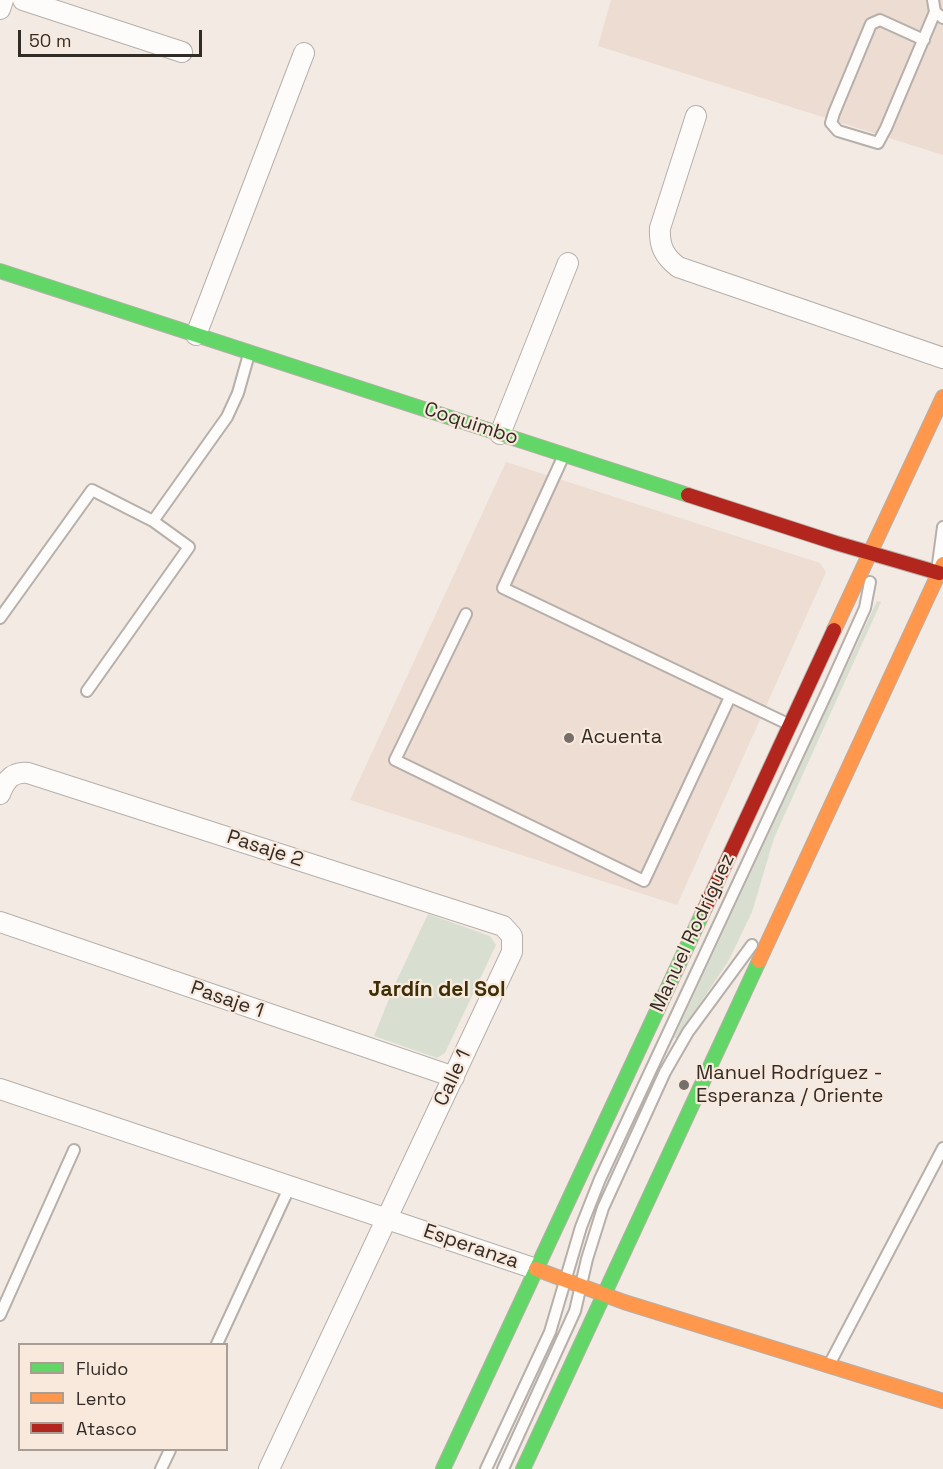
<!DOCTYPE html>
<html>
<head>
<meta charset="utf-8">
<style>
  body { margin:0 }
  #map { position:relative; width:943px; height:1469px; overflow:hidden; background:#f3eae3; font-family:"Space Grotesk",sans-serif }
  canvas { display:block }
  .legend { position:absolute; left:18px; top:1343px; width:210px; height:108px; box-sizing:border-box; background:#f9e9dd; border:2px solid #a99d94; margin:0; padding:8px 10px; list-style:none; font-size:18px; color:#322c27 }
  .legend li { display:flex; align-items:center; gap:12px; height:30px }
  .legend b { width:30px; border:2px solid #a99d94 }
  .scale { position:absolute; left:18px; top:30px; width:184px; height:27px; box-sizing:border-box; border:3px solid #322c27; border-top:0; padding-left:8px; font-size:18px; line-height:21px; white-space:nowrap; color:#322c27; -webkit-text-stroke:4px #f9e9dd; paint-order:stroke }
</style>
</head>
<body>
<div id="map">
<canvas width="943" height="1469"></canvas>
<ul class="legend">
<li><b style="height:8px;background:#63d668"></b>Fluido</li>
<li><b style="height:8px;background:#ff974d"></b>Lento</li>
<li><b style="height:8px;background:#b3261e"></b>Atasco</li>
</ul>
<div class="scale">50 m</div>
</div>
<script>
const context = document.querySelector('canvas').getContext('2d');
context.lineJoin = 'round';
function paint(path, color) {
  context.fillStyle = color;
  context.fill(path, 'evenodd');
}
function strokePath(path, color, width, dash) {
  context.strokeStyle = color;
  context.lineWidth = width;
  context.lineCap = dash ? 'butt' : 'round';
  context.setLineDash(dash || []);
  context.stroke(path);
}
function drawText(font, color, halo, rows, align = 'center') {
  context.font = font + ' "Space Grotesk",sans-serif';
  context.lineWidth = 4.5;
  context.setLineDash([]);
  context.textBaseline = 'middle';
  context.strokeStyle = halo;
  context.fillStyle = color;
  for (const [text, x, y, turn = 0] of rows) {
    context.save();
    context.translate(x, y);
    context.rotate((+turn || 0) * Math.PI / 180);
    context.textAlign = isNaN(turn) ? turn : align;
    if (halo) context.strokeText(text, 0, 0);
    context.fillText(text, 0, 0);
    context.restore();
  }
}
const built = new Path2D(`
  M 506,462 L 820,563 L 826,572 L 677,905 L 350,800 Z`);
const education = new Path2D(`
  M 611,0 L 943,0 L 943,155 L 598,46 Z`);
const green = new Path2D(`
  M 877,601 L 881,602 L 774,838 L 752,912 L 729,960 L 677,1038 L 674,1038 Z
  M 428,914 L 490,936 L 496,945 L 445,1053 L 437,1058 L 374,1036 L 395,984 Z`);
const lane = new Path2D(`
  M 933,0 L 935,12 L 943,18
  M 924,40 L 880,20 L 871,24 L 834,113 L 831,123 L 838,131 L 878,143 L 886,128 L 935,12
  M 564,455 L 503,588 L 788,724
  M 153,521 L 227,417 L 238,393 L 249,354
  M 938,564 L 943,527
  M 466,614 L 395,760 L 644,881 L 730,697
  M 0,618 L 92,490 L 153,521 L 189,547 L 87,691
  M 0,1315 L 74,1150
  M 217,1344 L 290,1186
  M 829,1365 L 943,1148
  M 161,1469 L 170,1450
  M 486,1469 L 550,1332 L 581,1227 L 600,1179 L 829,688 L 865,608 L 870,582
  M 503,1469 L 575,1311 L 587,1259 L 603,1208 L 665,1072 L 688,1032 L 752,945`);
const street = new Path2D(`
  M 23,0 L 182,52
  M 0,9 L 3,0
  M 696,116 L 660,228 C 659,246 664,256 678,267 L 943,358
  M 196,335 L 304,53
  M 500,434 L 568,263
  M 0,794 C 5,781 12,771 28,773 L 503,926 L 512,936 L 512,952 C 432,1125 349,1296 269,1469
  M 0,922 L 454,1077
  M 0,1089 L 536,1269`);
const fast = new Path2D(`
  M 0,271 L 688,495
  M 443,1469 L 705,908
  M 523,1469 L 759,961`);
const slow = new Path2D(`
  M 834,630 L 943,397
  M 759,961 L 943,564
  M 536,1269 L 624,1302 L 943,1401`);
const jam = new Path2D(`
  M 688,495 L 836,543 L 939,573
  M 705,908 L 834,630`);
const markers = [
  [569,738,6,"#766e69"],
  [684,1085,6,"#766e69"]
];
const streetNames = [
  ["Coquimbo",471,424,18],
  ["Pasaje 2",265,849,18],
  ["Manuel Rodríguez",693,933,-65],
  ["Pasaje 1",227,1000,19],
  ["Calle 1",453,1078,-65],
  ["Esperanza",471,1247,19]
];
const poiNames = [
  ["Acuenta",581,738],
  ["Manuel Rodríguez -",696,1074],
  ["Esperanza / Oriente",696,1097]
];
const neighbourhoodNames = [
  ["Jardín del Sol",437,990]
];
paint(built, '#eeddd2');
paint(education, '#ecdcd2');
paint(green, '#d8dfd1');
strokePath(lane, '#b6afaa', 14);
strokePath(street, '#b6afaa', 22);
strokePath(fast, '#b6afaa', 16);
strokePath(slow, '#b6afaa', 16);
strokePath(jam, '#b6afaa', 16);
strokePath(lane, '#fdfcfb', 10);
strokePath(street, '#fdfcfb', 20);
strokePath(fast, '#63d668', 14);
strokePath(slow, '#ff974d', 14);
strokePath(jam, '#b3261e', 14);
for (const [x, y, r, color] of markers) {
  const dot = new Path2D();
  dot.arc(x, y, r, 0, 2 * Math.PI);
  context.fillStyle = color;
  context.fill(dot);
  strokePath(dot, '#f9e9dd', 2);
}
drawText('20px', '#322c27', '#f9e9dd', streetNames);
drawText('20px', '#322c27', '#f9e9dd', poiNames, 'left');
drawText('bold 21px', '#3d2f04', '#f9e9dd', neighbourhoodNames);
</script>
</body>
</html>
